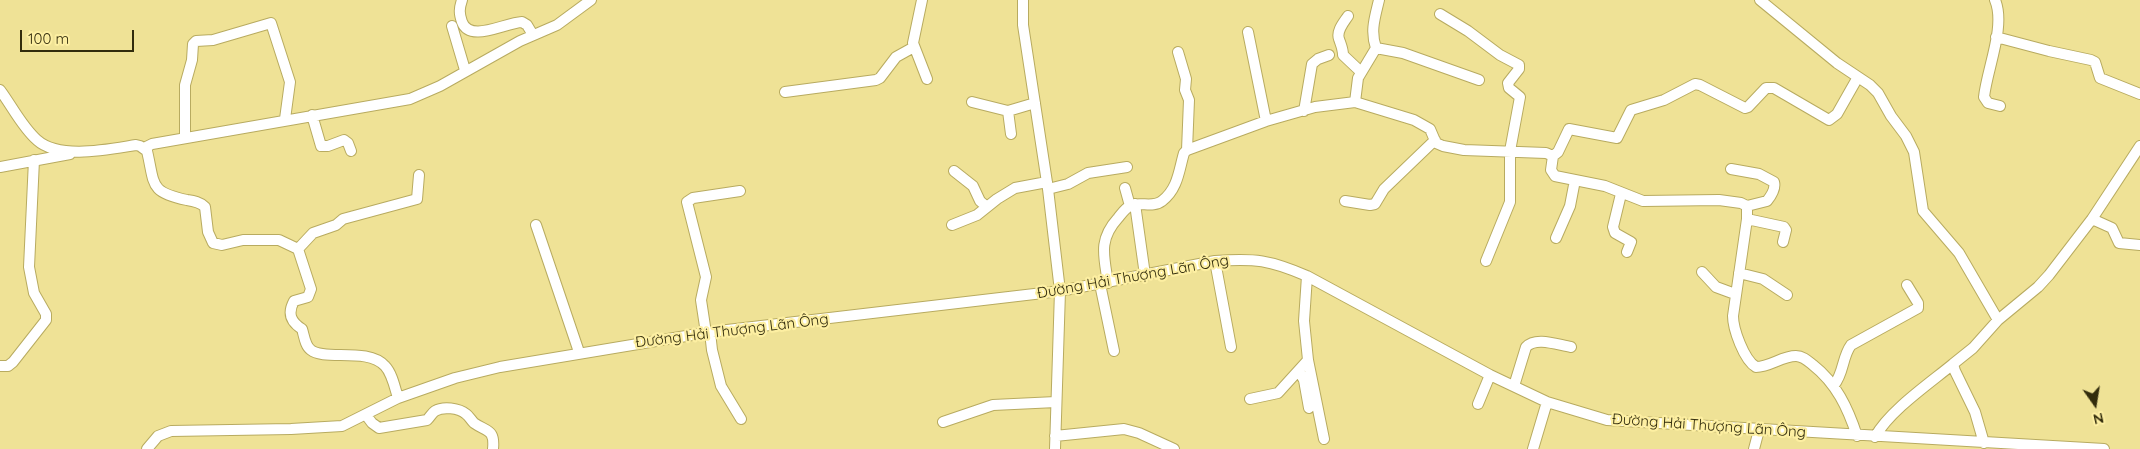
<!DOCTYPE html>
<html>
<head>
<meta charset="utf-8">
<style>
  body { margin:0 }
  #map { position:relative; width:2140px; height:449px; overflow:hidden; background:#efe296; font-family:Quicksand,sans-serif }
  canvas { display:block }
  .north { position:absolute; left:2070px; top:379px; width:50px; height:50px; -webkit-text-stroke:4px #fdefa2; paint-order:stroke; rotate:167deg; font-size:14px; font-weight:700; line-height:20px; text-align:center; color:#322c0c }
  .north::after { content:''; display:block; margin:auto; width:18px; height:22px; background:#322c0c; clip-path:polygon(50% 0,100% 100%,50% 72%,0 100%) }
  .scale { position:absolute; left:20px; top:30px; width:114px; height:22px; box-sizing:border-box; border:2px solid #322c0c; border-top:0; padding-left:6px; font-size:15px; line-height:18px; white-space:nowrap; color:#322c0c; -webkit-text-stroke:4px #fdefa2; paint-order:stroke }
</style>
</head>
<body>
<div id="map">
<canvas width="2140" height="449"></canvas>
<div class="north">N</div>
<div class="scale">100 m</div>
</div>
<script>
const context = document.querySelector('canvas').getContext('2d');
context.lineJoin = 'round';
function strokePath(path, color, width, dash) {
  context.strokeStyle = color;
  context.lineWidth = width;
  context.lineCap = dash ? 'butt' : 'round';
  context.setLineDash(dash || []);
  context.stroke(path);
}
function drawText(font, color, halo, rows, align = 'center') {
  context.font = font + ' Quicksand,sans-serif';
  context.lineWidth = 4.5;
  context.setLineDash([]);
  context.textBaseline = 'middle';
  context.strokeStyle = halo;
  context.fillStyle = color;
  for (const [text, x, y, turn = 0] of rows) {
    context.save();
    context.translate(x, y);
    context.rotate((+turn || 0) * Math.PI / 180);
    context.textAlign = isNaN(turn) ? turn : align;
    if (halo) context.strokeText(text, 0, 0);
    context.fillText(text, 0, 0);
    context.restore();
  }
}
const minor = new Path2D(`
  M 462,0 C 459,9 459,13 462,22 C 470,43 504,23 522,22 L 527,25 L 533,35
  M 922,0 L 913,43 L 927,79
  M 1023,0 L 1023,25 L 1048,189 L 1060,291 L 1055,449
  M 1760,0 L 1837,63 L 1870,85 L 1878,93 L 1891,116 L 1906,136 L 1914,152 L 1923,211 L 1959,253 L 1998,320
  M 1995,0 C 2006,26 1987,69 1984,97 L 1988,103 L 2000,106
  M 1440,14 L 1468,31 L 1500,55 L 1519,65 L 1519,69 L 1508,83 L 1509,88 L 1520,97 L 1510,151 L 1510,202 L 1486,261
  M 1348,16 C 1344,22 1336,31 1339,39 C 1341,45 1343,49 1343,55 L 1361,72
  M 452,26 L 465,70
  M 1248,32 L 1266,121
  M 1996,37 L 2049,51 L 2091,60 L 2095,62 L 2100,78 L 2140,94
  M 1376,48 L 1403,53 L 1479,80
  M 1178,52 L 1186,79 L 1185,90 L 1189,100 L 1187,150
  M 0,90 C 12,106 22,127 37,140 C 59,160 110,149 136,145 L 140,146 L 147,151 C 155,185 149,192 187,200 C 194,201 200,202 205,207 L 208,232 L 213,243 L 222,245 L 243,240 L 279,240 L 298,249 L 311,289 L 308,297 L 294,301 C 287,314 291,322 302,329 C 304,335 305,346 311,350 C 324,361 368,347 385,366 C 392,373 395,388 398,398
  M 785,92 L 876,80 L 880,78 L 896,57 L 914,47
  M 972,102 L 1008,111 L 1035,103
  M 1355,102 L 1358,78 L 1376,48 C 1370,31 1375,17 1379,0
  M 1008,111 L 1011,134
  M 1304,111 L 1312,64 L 1318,59 L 1329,55
  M 312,115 L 321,146 L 328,146 L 344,140 L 348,143 L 351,151
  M 185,137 L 185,85 L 192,60 L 193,44 L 196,41 L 213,40 L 271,23 L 290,82 L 285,119
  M 144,148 L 152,144 L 410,99 L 440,86 L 520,41 L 557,25 L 591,0
  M 1553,156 L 1558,152 L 1569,129 L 1617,138 L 1631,110 L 1664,100 L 1695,84 L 1700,85 L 1745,108 L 1748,107 L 1766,88 L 1774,88 L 1829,120 L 1837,114 L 1858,77
  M 0,167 L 70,154
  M 1731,169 L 1759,174 L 1774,182 C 1776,189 1771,196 1767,201 L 1747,206
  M 954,171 L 973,186 L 980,201 L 987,207
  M 1125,188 L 1130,206
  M 1048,189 L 1068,184 L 1088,173 L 1127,167
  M 1621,194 L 1613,227 L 1615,233 L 1631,242 L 1627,252
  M 1345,201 L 1370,205 L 1375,204 L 1384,189 L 1435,140
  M 1135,204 L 1145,275
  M 1747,219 L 1784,227 L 1786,230 L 1783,242
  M 2092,219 L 2112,228 L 2119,243 L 2140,245
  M 536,225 L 579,352
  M 952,225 L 977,215 L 997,199 L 1015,188 L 1047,182
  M 1556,238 L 1570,206 L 1575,180
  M 298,249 L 313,233 L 336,225 L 343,219 L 417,199 L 419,175
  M 1215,261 L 1231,347
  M 1702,272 L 1716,287 L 1735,294
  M 1739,273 L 1763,279 L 1787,295
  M 1307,276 L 1304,321 L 1308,360 L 1324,439
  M 1108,283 C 1104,256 1098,240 1118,218 C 1122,213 1126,207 1132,205 C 1142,202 1153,208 1162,201 C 1178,189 1179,170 1184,153 L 1187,150 L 1266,121 L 1315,107 L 1355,102 L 1414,120 L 1430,129 L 1436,143 L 1443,146 L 1464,150 L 1546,153 L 1553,156 L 1551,170 L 1555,176 L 1605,186 L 1643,201 L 1719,200 L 1741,203 L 1747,206 L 1747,219 L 1733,316 C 1733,329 1744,360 1756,367 C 1770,367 1782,356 1796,356 C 1803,356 1808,361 1813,365 C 1836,383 1848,408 1857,436
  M 1100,284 L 1114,351
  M 710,332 L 712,350 L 721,386 L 741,419
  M 706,333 L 701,300 L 706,277 L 687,202 L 693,198 L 740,191
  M 0,366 L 8,366 L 13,362 L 46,320 L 46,314 L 34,293 L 29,267 L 34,160
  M 1299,371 L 1304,380 L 1309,408
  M 1834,385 C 1844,373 1842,357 1851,345 L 1918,308 L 1918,303 L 1907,285
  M 1514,386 L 1526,347 C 1536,336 1558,345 1571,347
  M 1250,399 L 1278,393 L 1308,360
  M 1478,404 L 1490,375
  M 366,415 L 372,423 L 379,428 L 427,420 C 430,417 432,413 435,411 C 443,406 459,408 466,414 C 469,416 471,420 474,423 C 487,432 495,429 493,449
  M 943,422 L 993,405 L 1056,402
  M 1055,436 L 1124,429 L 1139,433 L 1174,449
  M 1875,437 C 1889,411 1930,383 1953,364
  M 1984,443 L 1975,412 L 1955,371 L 1953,364 L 1973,348 L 1998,320 L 2038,287 L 2049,275 L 2092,219 L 2140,146
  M 147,449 L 158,436 L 171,431 L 291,429 L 342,426 L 398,398 L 455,378 L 500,367 L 710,332 L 1060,291 L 1215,261 C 1255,258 1270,260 1307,276 L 1490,375 L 1547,402 L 1607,420 L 2104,449
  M 1533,449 L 1547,402
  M 1754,449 L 1759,430`);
const streetNames = [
  ["Đường Hải Thượng Lãn Ông",1133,277,-10],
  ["Đường Hải Thượng Lãn Ông",732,331,-7],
  ["Đường Hải Thượng Lãn Ông",1709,426,4]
];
strokePath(minor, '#b8ab60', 12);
strokePath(minor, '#fff', 10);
drawText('15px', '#322c0c', '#fdefa2', streetNames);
</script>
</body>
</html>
